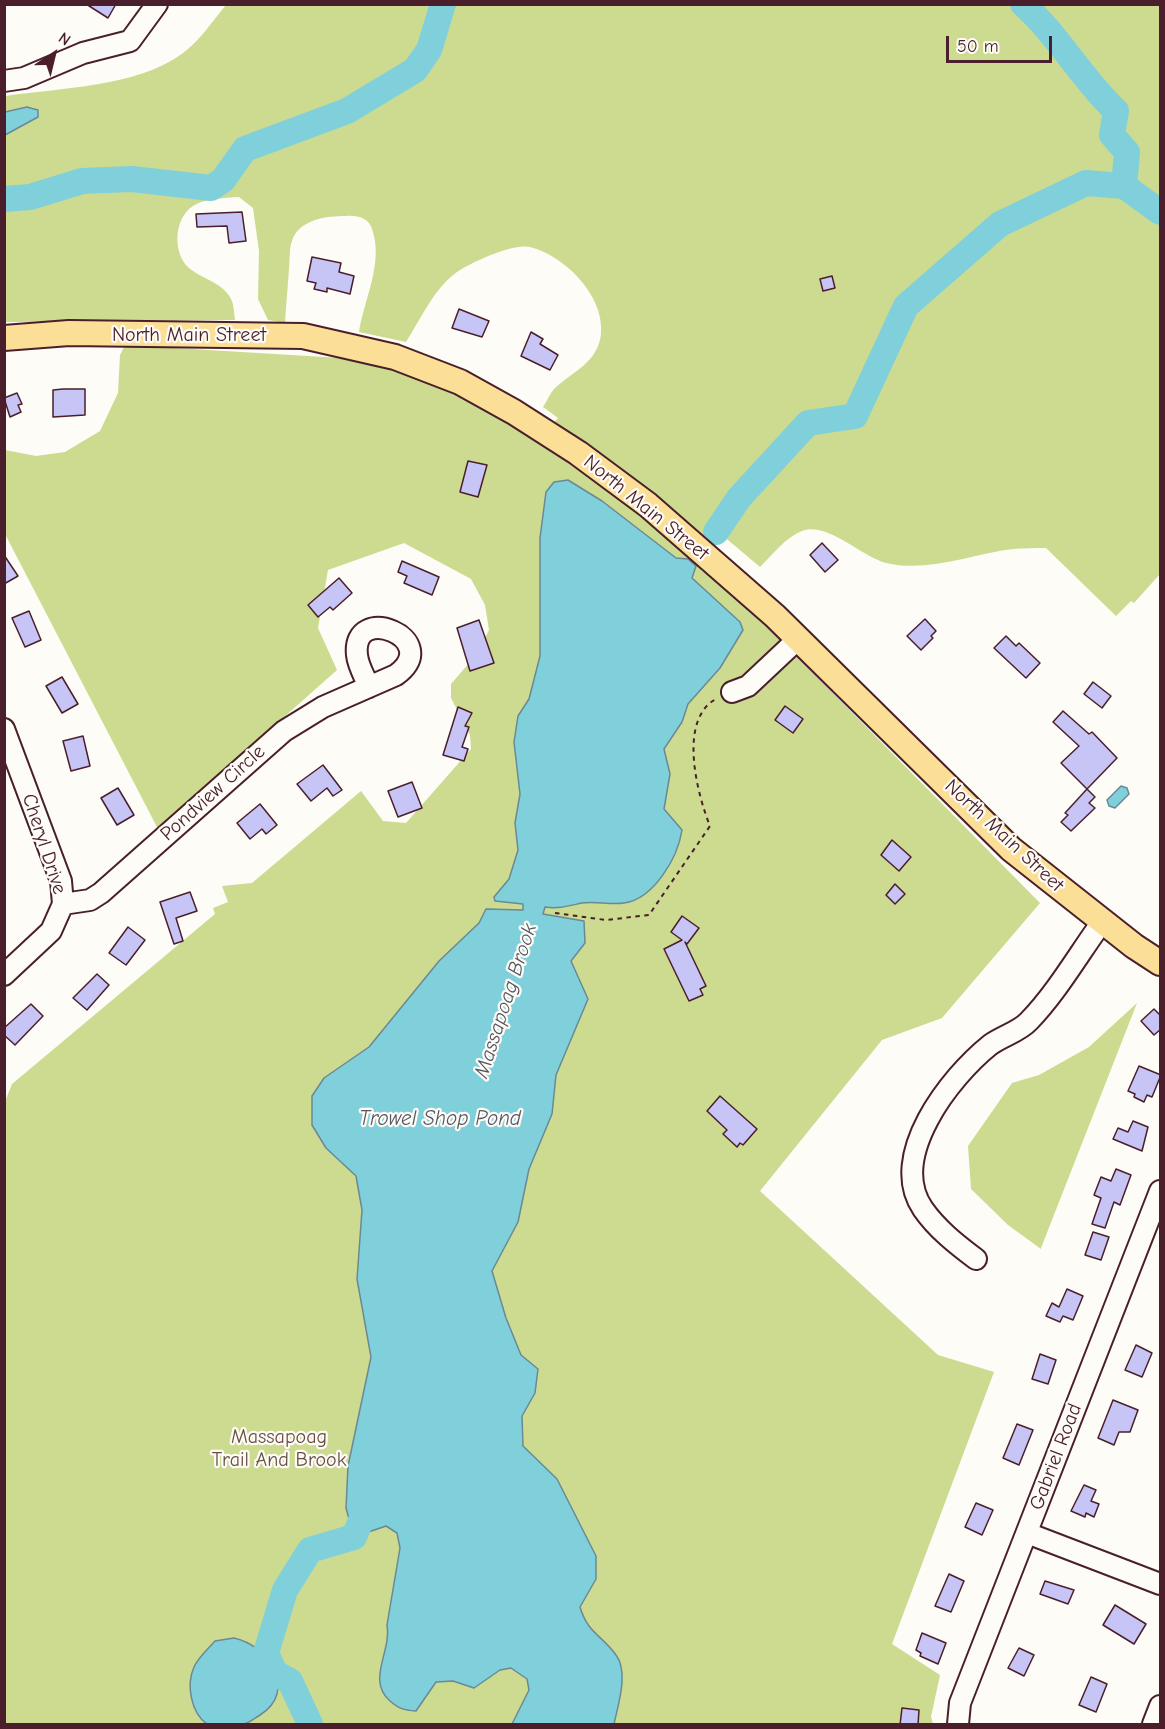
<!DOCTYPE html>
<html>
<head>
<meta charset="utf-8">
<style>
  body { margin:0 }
  #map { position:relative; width:1165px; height:1729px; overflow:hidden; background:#fdfcf7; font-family:"Comic Neue",sans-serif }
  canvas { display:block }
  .frame { position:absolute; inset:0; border:6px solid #4a1f2b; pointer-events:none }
  .north { position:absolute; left:24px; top:24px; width:60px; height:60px; -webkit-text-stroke:4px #fdfcf7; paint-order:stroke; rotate:35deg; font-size:16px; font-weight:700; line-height:24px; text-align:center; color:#4a1f2b }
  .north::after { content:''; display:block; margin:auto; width:21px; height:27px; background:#4a1f2b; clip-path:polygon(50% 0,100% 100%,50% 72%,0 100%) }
  .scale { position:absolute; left:946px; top:36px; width:106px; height:27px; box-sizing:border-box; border:3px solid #4a1f2b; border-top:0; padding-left:8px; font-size:18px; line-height:21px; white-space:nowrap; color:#4a1f2b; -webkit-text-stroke:4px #fdfcf7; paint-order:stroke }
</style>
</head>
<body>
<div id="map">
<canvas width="1165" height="1729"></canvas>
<div class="frame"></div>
<div class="north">N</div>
<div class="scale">50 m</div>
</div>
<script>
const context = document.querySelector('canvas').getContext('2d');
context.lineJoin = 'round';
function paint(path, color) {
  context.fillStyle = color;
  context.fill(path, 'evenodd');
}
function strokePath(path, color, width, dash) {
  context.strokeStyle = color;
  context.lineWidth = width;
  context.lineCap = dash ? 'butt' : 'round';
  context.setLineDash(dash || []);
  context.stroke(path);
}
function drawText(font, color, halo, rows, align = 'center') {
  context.font = font + ' "Comic Neue",sans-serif';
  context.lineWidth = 4.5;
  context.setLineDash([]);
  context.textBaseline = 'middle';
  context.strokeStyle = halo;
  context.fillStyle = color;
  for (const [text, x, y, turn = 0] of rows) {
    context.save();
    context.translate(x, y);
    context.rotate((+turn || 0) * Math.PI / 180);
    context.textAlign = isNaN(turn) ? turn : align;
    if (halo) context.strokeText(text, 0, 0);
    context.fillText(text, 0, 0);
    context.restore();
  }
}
const green = new Path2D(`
  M 226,5 L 1160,5 L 1160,574 L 1134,603 L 1131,601 L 1116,616 L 1046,548 C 1035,548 1024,548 1013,549 C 972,554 928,573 886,563 C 861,556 826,521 802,531 C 786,537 772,555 760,567 L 722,535 L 701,570 L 740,599 L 1040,903 L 942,1018 L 882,1040 L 760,1191 L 938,1355 L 994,1372 L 892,1644 L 940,1675 L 931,1717 L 933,1724 L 5,1724 L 4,1104 L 12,1084 L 215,914 L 213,908 L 228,902 L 222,886 L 252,883 L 361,791 L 383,821 L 406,823 L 471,749 L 470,735 L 451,698 L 451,684 L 477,654 L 489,630 L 485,605 L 471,579 L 404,543 L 328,570 L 318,628 L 337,670 L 158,829 L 5,534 L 5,450 L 36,456 L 65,452 L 100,431 L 118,393 L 120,355 L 125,345 L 391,361 L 540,438 L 558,418 L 543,407 C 547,401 550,393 555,388 C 574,371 598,362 601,334 C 605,296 565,256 530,247 C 513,243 472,262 457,272 C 434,288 421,319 406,342 L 359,332 C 364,299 384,263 372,229 C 369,218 357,215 346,216 C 327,216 299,219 292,241 C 289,248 290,260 289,268 C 288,286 286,304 285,323 L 268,320 L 258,299 L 259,251 L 253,208 L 239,197 C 225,198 206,198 193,206 C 174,218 172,253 189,268 C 202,279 221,282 230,297 C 234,303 234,313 235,320 L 5,322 L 4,135 L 25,122 L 33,107 L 5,112 L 5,96 C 59,88 138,87 183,53 C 200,41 213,20 226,5 Z
  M 1137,1003 L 1041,1248 L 1041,1249 L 1008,1225 L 971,1189 L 968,1146 L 1012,1083 L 1039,1075 L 1089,1047 Z`);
const water = new Path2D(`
  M 27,107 L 38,110 L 38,117 L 5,135 L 5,112 Z
  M 568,480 L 602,501 L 676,558 L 688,559 L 696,566 L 692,578 L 740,622 L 743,630 L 720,668 L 688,704 L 682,722 L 664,749 L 670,774 L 664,809 L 682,830 C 678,857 654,899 624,903 C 610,905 595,901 582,903 C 568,906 559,909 545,907 L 543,914 L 584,921 L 585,943 L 571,961 L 588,999 L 556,1075 L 552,1114 L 529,1169 L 518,1222 L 492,1271 L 506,1318 L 521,1355 L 538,1369 L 535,1393 L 522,1416 L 523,1446 L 557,1479 L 596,1556 L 596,1579 L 580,1607 C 588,1634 602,1635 616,1655 C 629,1672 618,1705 614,1724 L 512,1724 L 529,1690 L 527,1679 L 511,1668 L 500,1670 L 474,1688 L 453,1681 L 436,1682 L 416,1711 C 404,1710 399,1709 390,1701 C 366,1680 392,1651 387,1625 L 400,1548 L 397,1533 L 386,1526 L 354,1537 L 346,1508 L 348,1466 L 371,1357 L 357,1279 L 362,1210 L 356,1176 L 326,1148 L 312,1125 L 312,1096 L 324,1078 L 369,1047 L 439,961 L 479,923 L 486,909 L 523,910 L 523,904 L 495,901 L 494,897 L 509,879 L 518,850 L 515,823 L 520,794 L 514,742 L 518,716 L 529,699 L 540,656 L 540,538 L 546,492 L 554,482 Z
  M 1121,786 L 1127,788 L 1129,794 L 1115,808 L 1109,806 L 1107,800 Z
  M 234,1638 C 270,1646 298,1691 260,1715 C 255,1718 249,1723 244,1724 C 233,1727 218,1725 207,1724 C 191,1713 186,1685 194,1667 C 198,1658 208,1649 215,1641 Z`);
const river = new Path2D(`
  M 1023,4 C 1059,36 1081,78 1116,111 L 1112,135 L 1127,152 L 1124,186
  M 4,199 L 30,197 L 82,181 L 132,179 L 211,188 L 223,180 L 245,149 L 347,111 L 415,70 L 429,50 L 443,4
  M 716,532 L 739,498 L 808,423 L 855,416 L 906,306 L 1000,224 L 1086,183 L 1124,186 L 1160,212
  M 310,1724 L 290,1681 L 275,1673 L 266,1653 L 285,1590 L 310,1550 L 354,1537 L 367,1506`);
const building = new Path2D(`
  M 86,4 L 116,4 L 108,18 Z
  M 242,212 L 246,241 L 229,243 L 227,226 L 197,227 L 196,214 Z
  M 312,257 L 341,263 L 339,272 L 354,276 L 350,294 L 327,288 L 327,292 L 314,289 L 316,283 L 307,281 Z
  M 832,276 L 835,288 L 823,291 L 820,279 Z
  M 459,309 L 489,321 L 482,337 L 452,328 Z
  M 531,332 L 543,339 L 540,344 L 558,355 L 550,370 L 521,356 Z
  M 63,389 L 85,389 L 85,415 L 53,417 L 53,390 Z
  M 17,393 L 22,404 L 18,405 L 21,412 L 10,417 L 4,398 Z
  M 468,461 L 487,465 L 478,497 L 460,492 Z
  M 822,543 L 838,560 L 825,572 L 810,555 Z
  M 4,555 L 18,576 L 4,584 Z
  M 402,561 L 439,577 L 432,595 L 404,583 L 407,576 L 398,572 Z
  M 339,578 L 352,593 L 333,610 L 330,607 L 318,617 L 308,605 Z
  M 29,611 L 41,640 L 25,647 L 12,618 Z
  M 925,619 L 936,631 L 931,636 L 933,638 L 921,650 L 907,636 Z
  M 479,620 L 494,663 L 470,671 L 457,628 Z
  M 1006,636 L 1016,646 L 1019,643 L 1040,663 L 1026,678 L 994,648 Z
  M 62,677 L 78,704 L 62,713 L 46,686 Z
  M 1093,682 L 1111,696 L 1102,708 L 1084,694 Z
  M 785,706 L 803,719 L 793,733 L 775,720 Z
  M 458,707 L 472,713 L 465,726 L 469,727 L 462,747 L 468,749 L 464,761 L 443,755 Z
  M 1063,711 L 1089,734 L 1092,732 L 1117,758 L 1087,789 L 1061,763 L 1079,746 L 1053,722 Z
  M 83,736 L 90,766 L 71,771 L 63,741 Z
  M 323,765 L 342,790 L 333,796 L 327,788 L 311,801 L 297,784 Z
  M 412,782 L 422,808 L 398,817 L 388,791 Z
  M 118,788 L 134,815 L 117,825 L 101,798 Z
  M 1087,789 L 1095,797 L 1089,803 L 1095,808 L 1071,831 L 1061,822 L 1068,815 L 1065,813 Z
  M 260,804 L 277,825 L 266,834 L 262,829 L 250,839 L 237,823 Z
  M 892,840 L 911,857 L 899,871 L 881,855 Z
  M 895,884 L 905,894 L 895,904 L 886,895 Z
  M 190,892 L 197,911 L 176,918 L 183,941 L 174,944 L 160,902 Z
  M 682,916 L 699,928 L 687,944 L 685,942 L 706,986 L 700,989 L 703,995 L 689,1001 L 664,949 L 682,940 L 671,932 Z
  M 128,927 L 145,940 L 126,965 L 109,953 Z
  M 97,974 L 109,985 L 87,1010 L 73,998 Z
  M 31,1004 L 43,1016 L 15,1045 L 4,1035 L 4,1028 Z
  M 1154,1009 L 1161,1016 L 1161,1029 L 1154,1035 L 1141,1021 Z
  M 1139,1066 L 1161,1075 L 1152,1097 L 1147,1095 L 1144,1102 L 1134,1097 L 1135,1094 L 1128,1091 Z
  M 720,1096 L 757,1129 L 743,1145 L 740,1143 L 737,1147 L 723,1134 L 727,1130 L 707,1111 Z
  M 1133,1121 L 1148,1127 L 1142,1151 L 1113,1139 L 1118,1128 L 1128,1132 Z
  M 1116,1169 L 1131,1175 L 1120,1205 L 1114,1202 L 1105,1228 L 1092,1224 L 1101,1198 L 1094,1195 L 1101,1177 L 1111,1181 Z
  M 1093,1232 L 1109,1237 L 1101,1260 L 1085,1255 Z
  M 1067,1289 L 1083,1296 L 1073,1320 L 1063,1316 L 1060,1322 L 1046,1316 L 1052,1303 L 1059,1307 Z
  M 1136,1345 L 1152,1353 L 1142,1377 L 1125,1370 Z
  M 1040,1354 L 1056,1360 L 1048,1384 L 1032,1379 Z
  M 1113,1400 L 1138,1410 L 1130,1432 L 1119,1432 L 1114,1445 L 1098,1438 Z
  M 1017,1424 L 1033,1430 L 1019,1465 L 1003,1458 Z
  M 1084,1485 L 1096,1490 L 1091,1501 L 1099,1504 L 1094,1517 L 1086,1513 L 1085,1517 L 1071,1511 Z
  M 976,1503 L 993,1510 L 982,1535 L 965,1527 Z
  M 949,1574 L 964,1581 L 951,1612 L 935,1606 Z
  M 1045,1581 L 1074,1590 L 1068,1604 L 1040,1594 Z
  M 1115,1605 L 1146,1624 L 1134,1644 L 1103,1625 Z
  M 922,1633 L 946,1643 L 938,1664 L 920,1656 L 921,1653 L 916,1650 Z
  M 1019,1648 L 1034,1655 L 1024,1676 L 1008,1668 Z
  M 1091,1677 L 1107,1684 L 1096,1712 L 1079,1705 Z
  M 902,1708 L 919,1710 L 918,1725 L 900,1725 Z`);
const path = new Path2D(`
  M 555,913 L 606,920 L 649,915 L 710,826 C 697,794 677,717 718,698`);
const minor = new Path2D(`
  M 4,81 L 24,78 L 83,53 L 130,41 L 157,4
  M 732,692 L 748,686 L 798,639
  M 4,729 L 61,881 L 63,904 L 51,931 L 4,975
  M 63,904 L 90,900 L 101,893 L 284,731 L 323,707 L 396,675 C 445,639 351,601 357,655 C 358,666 365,677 369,687
  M 976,1259 C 956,1244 937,1229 923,1209 C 887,1157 950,1077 990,1045 C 1002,1036 1019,1032 1029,1021 C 1057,992 1078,955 1102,922
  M 1027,1533 L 1160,1584
  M 958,1724 L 960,1703 L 1160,1191
  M 1153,1724 L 1160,1706`);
const major = new Path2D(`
  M 4,338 L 69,333 L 303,336 L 395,357 L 460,382 L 514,412 L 578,453 L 648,505 L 775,616 L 1011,849 L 1134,946 L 1160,963`);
const streetNames = [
  ["North Main Street",189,335],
  ["North Main Street",646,508,39],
  ["Pondview Circle",213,793,-42],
  ["North Main Street",1004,836,43],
  ["Cheryl Drive",44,844,72],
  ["Gabriel Road",1056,1457,-69]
];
const parkNames = [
  ["Massapoag",279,1437],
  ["Trail And Brook",279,1460]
];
const waterNames = [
  ["Massapoag Brook",506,1001,-72],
  ["Trowel Shop Pond",440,1119]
];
paint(green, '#ccdb8f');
paint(water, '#80d0dc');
strokePath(water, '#6a8995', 1.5);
strokePath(river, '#80d0dc', 26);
paint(building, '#c7c4f6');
strokePath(building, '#4a1f2b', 1.5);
strokePath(minor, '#4a1f2b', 24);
strokePath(major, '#4a1f2b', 28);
strokePath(path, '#4a1f2b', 2, [4.5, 4.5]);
strokePath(minor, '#fdfcf7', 20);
strokePath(major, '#fbdf96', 24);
drawText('20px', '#4a1f2b', '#fdfcf7', streetNames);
drawText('20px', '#6a4e44', '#fdfcf7', parkNames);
drawText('italic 21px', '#5a5460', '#fdfcf7', waterNames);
</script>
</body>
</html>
